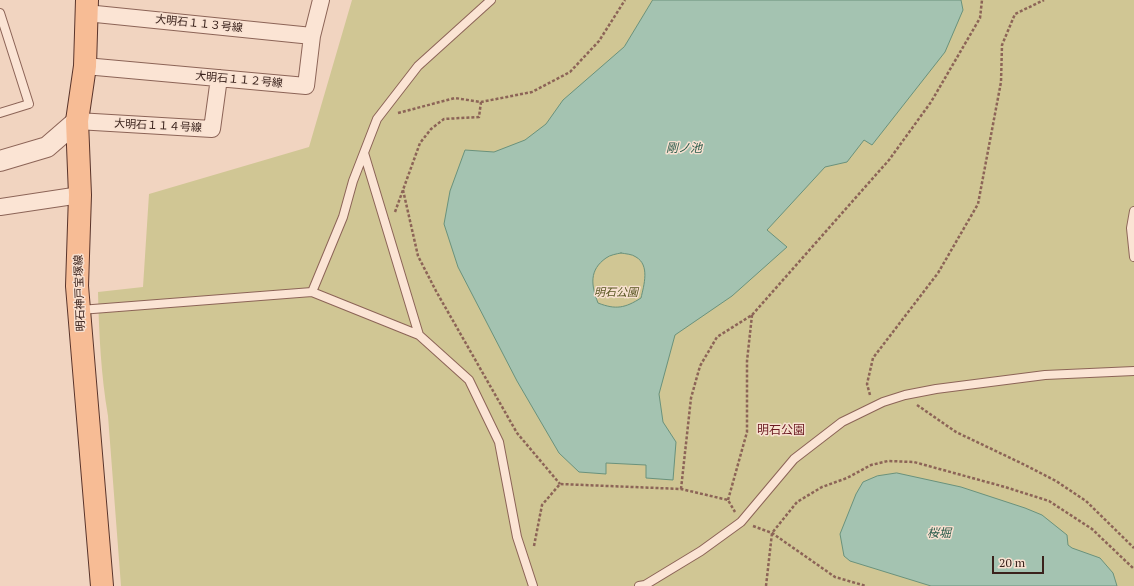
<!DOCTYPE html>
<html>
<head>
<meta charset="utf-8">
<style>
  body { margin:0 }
  #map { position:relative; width:1134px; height:586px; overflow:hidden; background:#f1d4c0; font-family:"PT Serif",serif }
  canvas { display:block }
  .scale { position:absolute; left:992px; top:556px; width:52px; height:18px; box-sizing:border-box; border:2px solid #3a221c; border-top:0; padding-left:5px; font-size:12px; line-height:14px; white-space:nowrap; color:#3a221c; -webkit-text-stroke:3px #f8e1d1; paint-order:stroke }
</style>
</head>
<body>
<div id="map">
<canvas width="1134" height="586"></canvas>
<div class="scale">20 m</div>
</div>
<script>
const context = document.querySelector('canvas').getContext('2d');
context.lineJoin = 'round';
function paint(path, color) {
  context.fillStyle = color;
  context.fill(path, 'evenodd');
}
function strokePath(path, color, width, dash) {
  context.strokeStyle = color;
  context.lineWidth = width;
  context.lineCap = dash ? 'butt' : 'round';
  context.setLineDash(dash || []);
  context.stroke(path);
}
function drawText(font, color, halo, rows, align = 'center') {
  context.font = font + ' "PT Serif","Noto Sans JP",serif';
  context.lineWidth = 3;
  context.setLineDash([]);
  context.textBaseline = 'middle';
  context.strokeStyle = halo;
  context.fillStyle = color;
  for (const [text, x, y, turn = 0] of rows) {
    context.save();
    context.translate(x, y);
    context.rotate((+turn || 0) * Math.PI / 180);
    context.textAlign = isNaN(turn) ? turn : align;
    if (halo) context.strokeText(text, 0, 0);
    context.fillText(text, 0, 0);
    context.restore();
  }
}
const green = new Path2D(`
  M 352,0 L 1134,0 L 1134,586 L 121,586 L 108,416 C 101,375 99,334 98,292 L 143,287 L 149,194 L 309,147 Z`);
const water = new Path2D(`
  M 653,0 L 961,0 L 963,10 L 945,52 L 872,145 L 864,140 L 847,162 L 825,167 L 767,230 L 787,247 L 732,296 L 675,335 L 659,394 L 663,422 L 676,442 L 673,480 L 646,478 L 646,465 L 606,463 L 606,474 L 579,472 L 559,453 L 517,381 L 458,267 L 444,224 L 450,191 L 465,150 L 494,152 L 525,140 L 546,124 L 563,100 L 624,47 ZM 621,253 C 626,254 632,254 636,257 C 650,265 644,285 641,298 C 625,308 616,310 598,303 C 591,285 589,270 606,258 C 610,255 616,254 621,253 Z
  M 897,473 L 961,487 L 1025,508 L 1042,515 L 1067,535 L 1068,545 L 1072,548 L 1100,558 L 1113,573 L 1117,586 L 931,586 L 850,561 L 844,556 L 840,534 L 856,494 L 863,482 L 877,476 Z`);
const path = new Path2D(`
  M 398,113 L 455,98 L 481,102 L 532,92 L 570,72 L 599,41 L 625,0
  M 403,190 L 418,256 L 436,291 L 517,433 L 560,484
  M 395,212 L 420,143 L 431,129 L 444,119 L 479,117 L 481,102
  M 870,395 L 867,384 L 873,358 L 938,273 L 978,204 L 1001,82 L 1002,45 L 1015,14 L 1044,0
  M 917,405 L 956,432 L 1025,465 L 1056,481 L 1086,501 L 1134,548
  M 681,489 L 691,398 L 700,366 L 717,337 L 752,315 L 889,160 L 931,102 L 980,18 L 982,0
  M 728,500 L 747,432 L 747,361 L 752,315
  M 753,526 L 772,533 L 835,577 L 866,586
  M 534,546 L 542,505 L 560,484 L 681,489 L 728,500 L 735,512
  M 766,586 L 772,533 L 797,502 L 822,487 L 847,478 L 871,465 L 888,461 L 914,462 L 1005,487 L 1049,501 L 1092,529 L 1134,569`);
const service = new Path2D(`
  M 0,13 L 29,104 L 0,113
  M 364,153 L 419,335
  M 1134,211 L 1131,228 L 1134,257
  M 312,292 L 343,217 L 353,181 L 377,119 L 418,66 L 491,0
  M 80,310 L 312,292 L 419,335 L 469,380 L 499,442 L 517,537 L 533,586
  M 639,586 L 645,585 L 701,551 L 741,522 L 794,459 L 842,422 L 883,402 L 905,395 L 936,389 L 1045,375 L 1134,371`);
const minor = new Path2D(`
  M 86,13 L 312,36
  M 85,66 L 306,86 L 312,36 L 321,0
  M 77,121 L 212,129 L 219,78
  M 0,207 L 80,195`);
const tertiary = new Path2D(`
  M 0,161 L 47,147 L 77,121`);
const primary = new Path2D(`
  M 87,0 L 85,66 L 77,121 L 80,195 L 77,286 L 102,586`);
const streetNames = [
  ["大明石１１３号線",199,24,6],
  ["大明石１１２号線",239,80,5],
  ["大明石１１４号線",158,126,3],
  ["明石神戸宝塚線",80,293,-92]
];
const parkNames = [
  ["明石公園",616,293]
];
const waterNames = [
  ["剛ノ池",684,149],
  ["桜堀",939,534]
];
const neighbourhoodNames = [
  ["明石公園",781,431]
];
paint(green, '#d0c694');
paint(water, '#a4c3b1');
strokePath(water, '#6a927c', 1);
strokePath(service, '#8c6457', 10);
strokePath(minor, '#8c6457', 18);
strokePath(tertiary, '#8c6457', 22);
strokePath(primary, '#59342b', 24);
strokePath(path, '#8c6457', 2.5, [3, 2]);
strokePath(service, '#fbe4d4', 8);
strokePath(minor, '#fbe4d4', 16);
strokePath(tertiary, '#fbe4d4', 20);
strokePath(primary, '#f7bc95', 22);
drawText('11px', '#3a221c', '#f8e1d1', streetNames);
drawText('italic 11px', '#585621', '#f8e1d1', parkNames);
drawText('italic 12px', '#2a5b4a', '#f8e1d1', waterNames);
drawText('12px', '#6a191f', '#f8e1d1', neighbourhoodNames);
</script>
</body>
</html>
